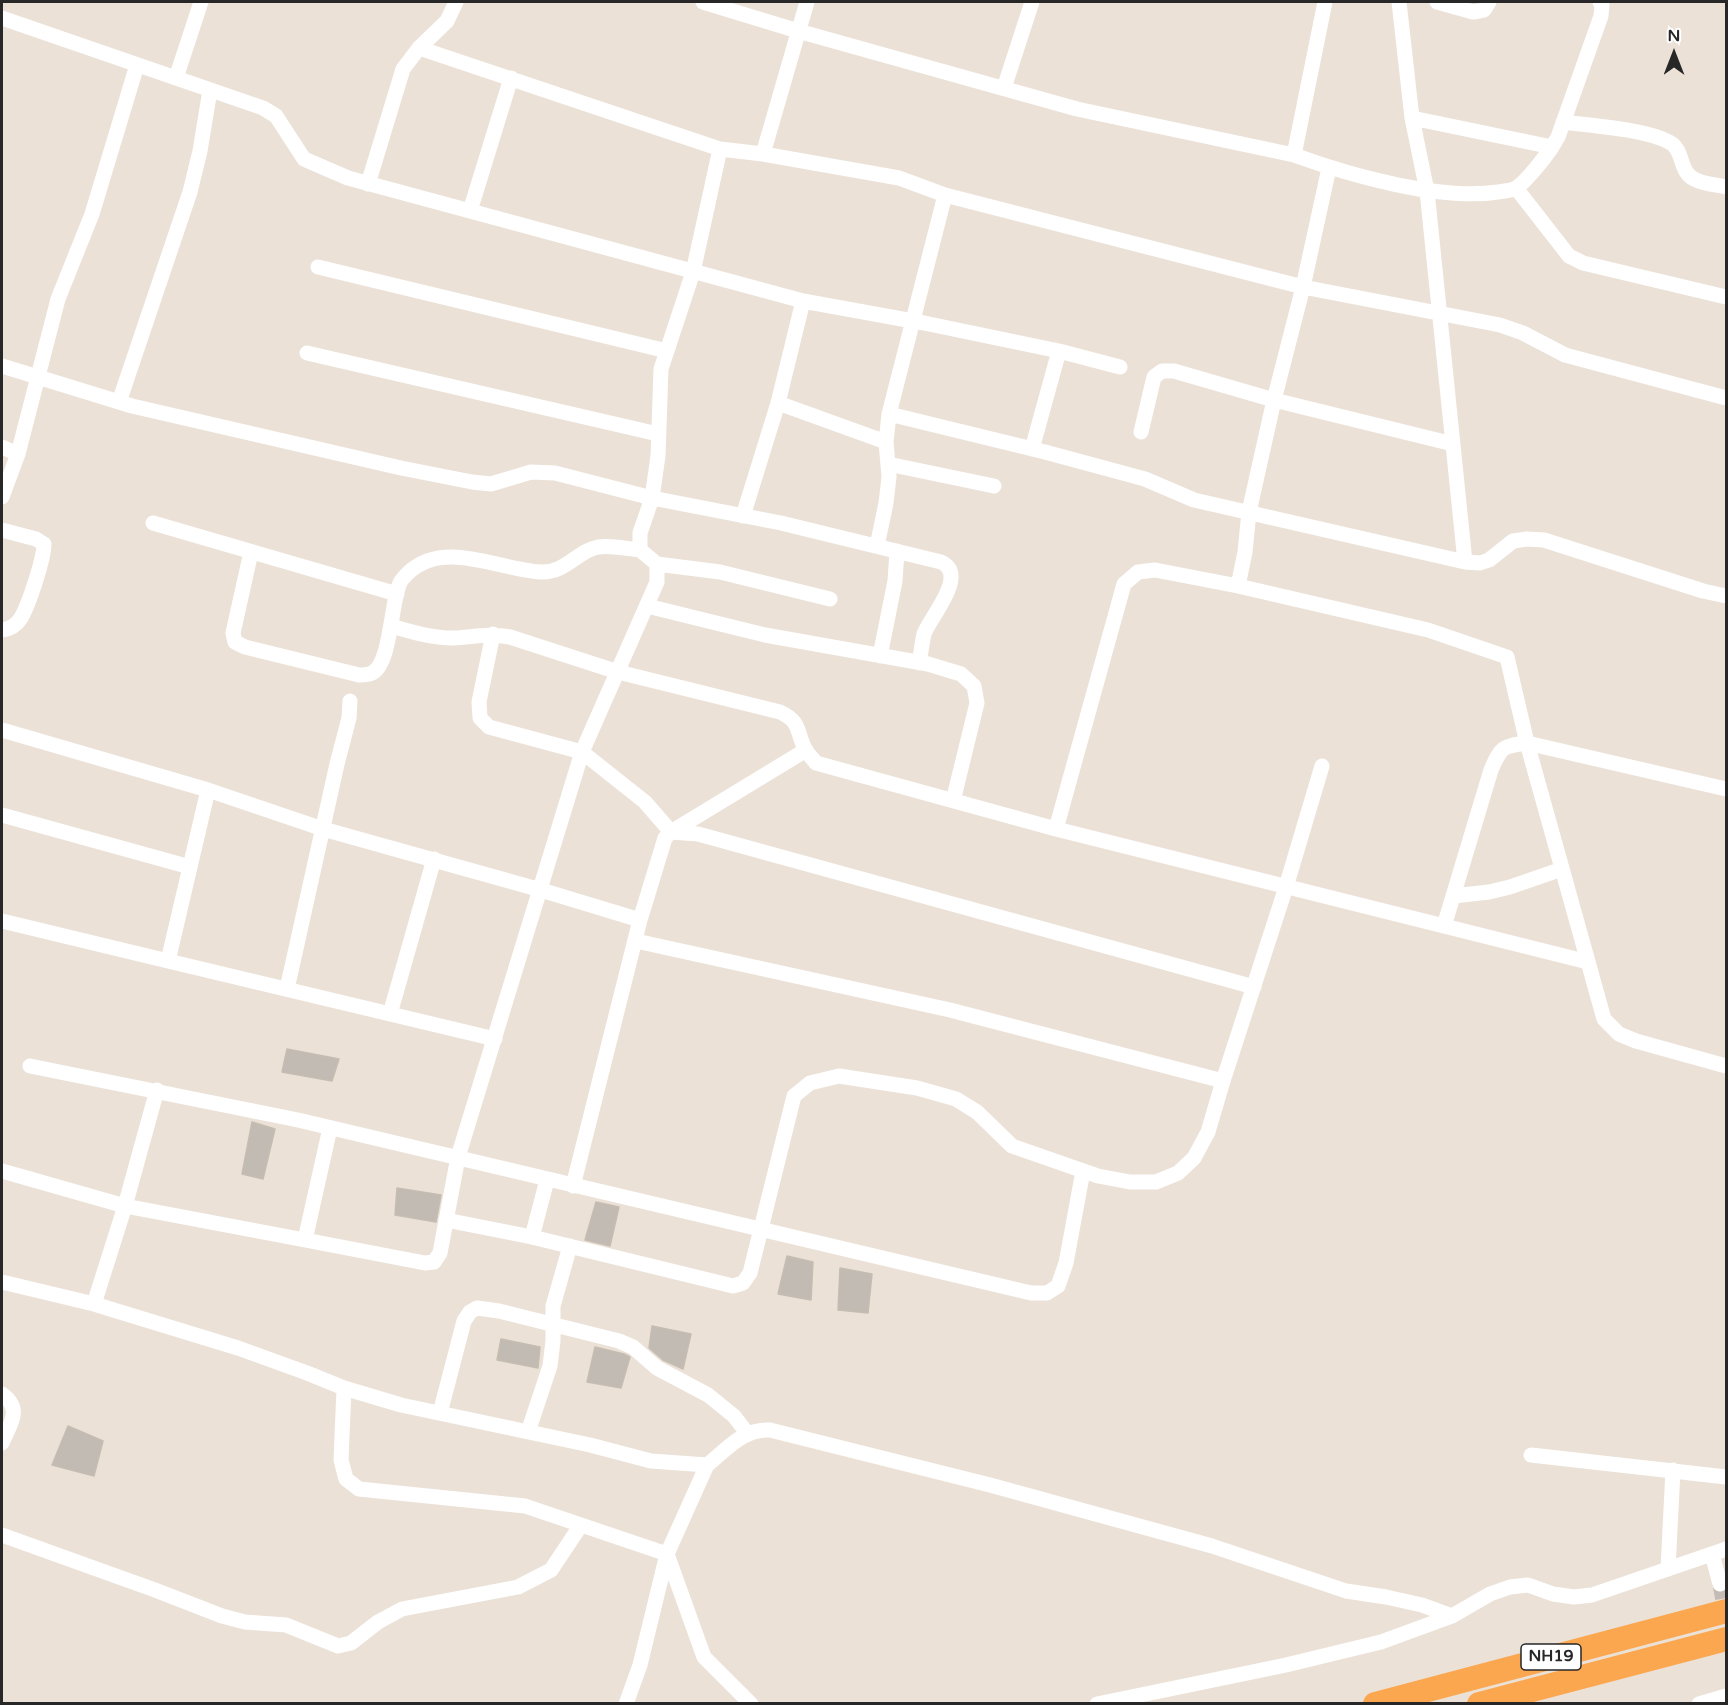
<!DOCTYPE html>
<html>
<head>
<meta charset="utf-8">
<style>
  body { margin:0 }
  #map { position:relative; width:1728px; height:1705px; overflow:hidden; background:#ebe1d7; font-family:"Varela Round",sans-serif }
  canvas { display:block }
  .frame { position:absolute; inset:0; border:3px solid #272727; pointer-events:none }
  .north { position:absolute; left:1644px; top:24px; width:60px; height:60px; -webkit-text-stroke:4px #fff; paint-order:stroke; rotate:0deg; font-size:16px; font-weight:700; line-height:24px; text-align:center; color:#272727 }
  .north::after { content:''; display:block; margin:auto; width:21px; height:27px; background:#272727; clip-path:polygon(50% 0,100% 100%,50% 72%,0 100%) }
</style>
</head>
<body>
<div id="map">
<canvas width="1728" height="1705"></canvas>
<div class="frame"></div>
<div class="north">N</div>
</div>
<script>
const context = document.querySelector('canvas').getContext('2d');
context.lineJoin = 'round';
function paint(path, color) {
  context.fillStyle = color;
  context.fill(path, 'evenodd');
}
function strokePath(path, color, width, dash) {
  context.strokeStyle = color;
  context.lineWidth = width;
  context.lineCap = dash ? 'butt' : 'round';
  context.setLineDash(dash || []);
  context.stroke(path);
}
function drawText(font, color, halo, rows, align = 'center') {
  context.font = font + ' "Varela Round",sans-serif';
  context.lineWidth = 5;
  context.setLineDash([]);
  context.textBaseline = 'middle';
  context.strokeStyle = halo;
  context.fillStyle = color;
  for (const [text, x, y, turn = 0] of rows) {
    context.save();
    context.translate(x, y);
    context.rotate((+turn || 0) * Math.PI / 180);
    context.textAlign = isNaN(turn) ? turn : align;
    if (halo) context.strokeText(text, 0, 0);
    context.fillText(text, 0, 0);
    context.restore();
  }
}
const building = new Path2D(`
  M 287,1049 L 339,1059 L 332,1081 L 282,1072 Z
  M 252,1122 L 275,1129 L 263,1179 L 242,1174 Z
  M 397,1188 L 441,1195 L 436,1222 L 395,1215 Z
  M 596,1202 L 619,1207 L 610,1246 L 585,1240 Z
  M 787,1256 L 813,1262 L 811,1300 L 778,1294 Z
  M 840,1268 L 872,1274 L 868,1313 L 838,1310 Z
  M 652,1326 L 691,1334 L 683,1369 L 663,1360 L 649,1348 Z
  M 501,1339 L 540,1347 L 538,1368 L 497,1360 Z
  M 595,1347 L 624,1354 L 630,1357 L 621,1388 L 587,1382 Z
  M 68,1426 L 103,1441 L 94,1476 L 52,1465 Z`);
const minorTunnel = new Path2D(`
  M 1720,1584 L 1726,1617`);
const minor = new Path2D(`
  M 703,2 L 798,31 L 1077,109 L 1294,155
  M 1325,2 L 1294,155 C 1349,175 1440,201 1498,192 C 1503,191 1511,191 1516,188 C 1525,183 1546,156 1552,147
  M 1399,2 L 1412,118 L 1427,191 L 1465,562
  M 1437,2 L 1473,12 L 1484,10 L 1489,2
  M 2,18 L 263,108 L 276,116 L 304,159 L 348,178 L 803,301 L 924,323 L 1059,351 L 1120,367
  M 419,48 L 720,149
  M 176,78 L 201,2
  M 1004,88 L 1032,2
  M 1412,118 L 1552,147 L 1558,137 L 1601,16 L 1602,5 L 1600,2
  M 1563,122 C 1592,126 1645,129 1669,142 C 1684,149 1679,172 1694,179 C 1703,184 1717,185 1726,187
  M 763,154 L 899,178 L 945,195 L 1303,287 L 1500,325 L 1523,333 L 1565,355 L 1726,398
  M 368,184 L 403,69 L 419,48 L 447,21 L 456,2
  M 1516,188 L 1569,256 L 1583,263 L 1726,297
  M 470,211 L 511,78
  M 318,267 L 667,351
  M 307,353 L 658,434
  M 2,366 L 132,406 L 401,468 L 472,482 L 491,484 L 531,472 L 555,473 L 652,498 L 781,523 L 941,562 C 969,575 930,617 924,634 C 922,643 921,653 919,663
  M 119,402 L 190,192 L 200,151 L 210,90
  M 778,403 L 886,442
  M 889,414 L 1045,452 L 1145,479 L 1194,500 L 1465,562 L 1480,563 L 1489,560 L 1513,541 L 1527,539 L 1544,540 L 1703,591 L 1726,596
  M 1141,432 L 1154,377 L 1162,371 L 1174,371 L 1274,400 L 1453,444
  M 2,447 L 18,454
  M 1032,449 L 1059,351
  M 888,464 L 994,486
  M 2,497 L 18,454 L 58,299 L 92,214 L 137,65
  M 743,516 L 778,403 L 803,301
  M 153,523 L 397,594
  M 2,530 L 36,539 L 44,544 C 44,559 29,604 21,618 C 16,626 10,629 2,630
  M 877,546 L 886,503 L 889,477 L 886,442 L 889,414 L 945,195
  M 251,552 L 233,633 L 235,642 L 245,647 L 359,675 C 363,675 368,675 372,673 C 391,664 391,601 400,583 C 401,580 406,575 409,572 C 445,539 499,570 541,572 C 566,573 577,551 598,547 C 611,545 627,549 640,550
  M 657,564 L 720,572 L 830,599
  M 1238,586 L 1245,552 L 1249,512 L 1274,400 L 1303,287 L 1329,168
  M 647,606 L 765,635 L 928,664 L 961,674 L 974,686 L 977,703 L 953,801
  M 391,626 C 412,632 431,638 453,638 C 474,637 488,633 510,637 L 618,672 L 780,712 C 802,722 796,733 806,751 C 809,755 813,759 816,763 L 1056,829 L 1588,962
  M 493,634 L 479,702 L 480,718 L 489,727 L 582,752 L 645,802 L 671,832 L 806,750
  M 880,656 L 895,581 L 897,551
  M 2,730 L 208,790 L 323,829 L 541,890 L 640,920
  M 208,790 L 168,961 L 495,1039
  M 2,815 L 190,867
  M 1056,829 L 1124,584 L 1138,572 L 1155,570 L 1238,586 L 1428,630 L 1507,657 L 1527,743 L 1604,1019 L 1619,1034 L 1636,1041 L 1726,1066
  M 1453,896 L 1489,892 L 1510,887 L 1562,869
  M 2,921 L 168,961
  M 1444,926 L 1491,770 C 1501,747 1502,746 1527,743 L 1726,789
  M 636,941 L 950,1010 L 1223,1081 L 1286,887 L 1322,766
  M 287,989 L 337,764 L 349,718 L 350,701
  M 390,1014 L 434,859
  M 30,1066 L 298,1120 L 1031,1293 L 1047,1293 L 1058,1286 L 1066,1263 L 1083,1171
  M 2,1171 L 125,1206 L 157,1090
  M 573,1186 L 640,920 L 665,838 L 671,832 L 698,834 L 1254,987
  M 446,1220 L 532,1237 L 733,1286 L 743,1283 L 750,1273 L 794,1096 L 810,1083 L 839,1076 L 917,1088 L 956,1099 L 977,1112 L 1012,1146 L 1098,1176 L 1130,1182 L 1156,1182 L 1178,1173 L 1194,1158 L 1208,1132 L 1223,1081
  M 532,1237 L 547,1180
  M 305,1240 L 425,1263 L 434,1262 L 440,1253 L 458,1157 L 582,752 L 657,582 L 657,564 L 640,550 L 640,533 L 652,498 L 658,456 L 661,369 L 693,272 L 720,149 L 763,154 L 807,2
  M 2,1282 L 94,1304 L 125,1206 L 305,1240 L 330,1128
  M 94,1304 L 238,1348 L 307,1373 L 344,1388 L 401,1405 L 590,1445 L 651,1461 L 707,1465 C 726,1450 744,1428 770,1430 L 990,1485 L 1212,1546 L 1346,1591 L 1386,1597 L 1422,1605 L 1452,1616
  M 344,1388 L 341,1460 L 346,1479 L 359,1489 L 525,1506 L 667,1554 L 704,1657 L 751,1704
  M 2,1394 C 23,1409 10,1424 2,1443
  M 440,1413 L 464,1321 L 470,1312 L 477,1308 L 499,1311 L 619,1341 L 633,1347 L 657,1368 L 708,1395 L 734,1416 L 747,1433
  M 528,1432 L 550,1366 L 553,1341 L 553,1306 L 570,1246
  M 1531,1455 L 1726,1477
  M 2,1535 L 155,1590 L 222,1616 L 245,1622 L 286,1625 L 338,1646 L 351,1643 L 378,1622 L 402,1609 L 518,1587 L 551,1570 L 581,1525
  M 1712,1554 L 1720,1584
  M 1668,1569 L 1673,1470
  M 626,1704 L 640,1665 L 667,1554 L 707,1465
  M 1097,1704 L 1286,1665 L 1381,1642 L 1452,1616 L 1490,1594 L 1510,1587 L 1528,1585 L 1553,1594 L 1574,1597 L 1592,1595 L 1726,1549
  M 1699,1704 L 1726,1696`);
const trunk = new Path2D(`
  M 1375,1704 L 1726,1611
  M 1479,1704 L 1726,1639`);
const shields = [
  [1551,1657,60]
];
const shieldNames = [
  ["NH19",1551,1657]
];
paint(building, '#c2bbb4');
strokePath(building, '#c6bdb1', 1.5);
strokePath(minorTunnel, '#c4bcb4', 15, [15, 8]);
strokePath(minor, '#fff', 15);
strokePath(trunk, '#fba74f', 24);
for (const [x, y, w] of shields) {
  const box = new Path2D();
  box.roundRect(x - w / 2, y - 13, w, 26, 4.5);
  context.fillStyle = '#fff';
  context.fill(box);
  strokePath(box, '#272727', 1.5);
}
drawText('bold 16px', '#272727', null, shieldNames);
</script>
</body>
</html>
